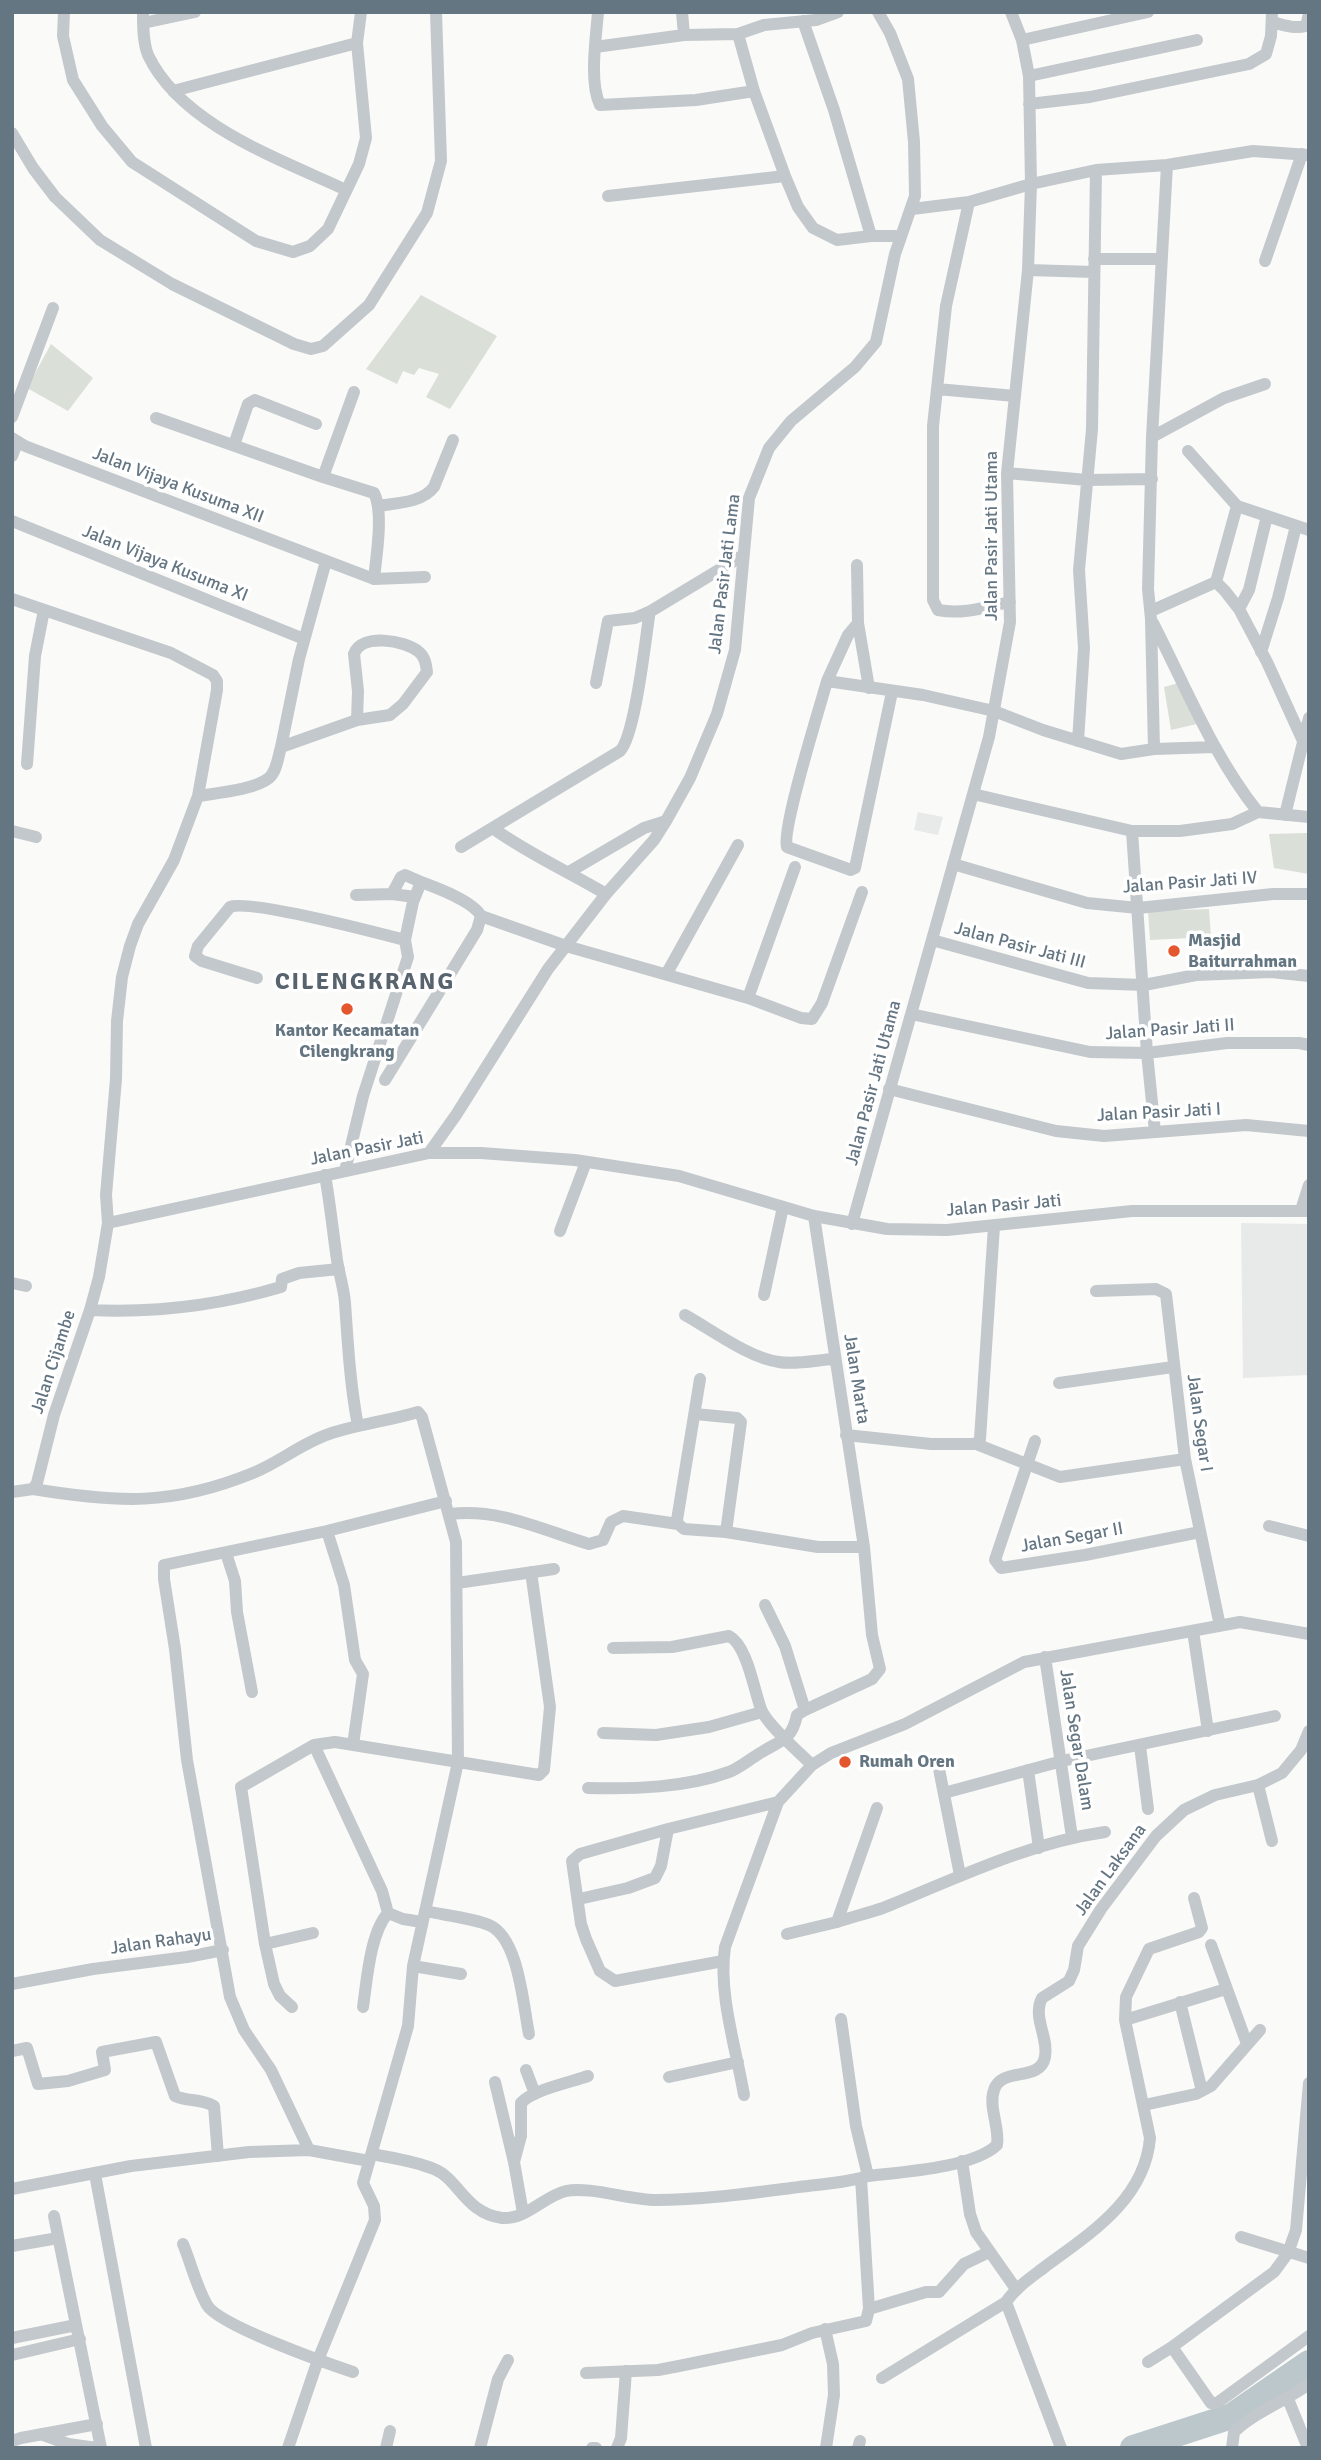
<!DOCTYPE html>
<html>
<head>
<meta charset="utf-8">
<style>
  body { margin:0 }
  #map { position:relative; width:1321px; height:2460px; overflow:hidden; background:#fafaf8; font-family:Signika,sans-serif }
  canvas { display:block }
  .frame { position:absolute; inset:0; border:14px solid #657683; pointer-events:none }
</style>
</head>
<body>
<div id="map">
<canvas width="1321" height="2460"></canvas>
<div class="frame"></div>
</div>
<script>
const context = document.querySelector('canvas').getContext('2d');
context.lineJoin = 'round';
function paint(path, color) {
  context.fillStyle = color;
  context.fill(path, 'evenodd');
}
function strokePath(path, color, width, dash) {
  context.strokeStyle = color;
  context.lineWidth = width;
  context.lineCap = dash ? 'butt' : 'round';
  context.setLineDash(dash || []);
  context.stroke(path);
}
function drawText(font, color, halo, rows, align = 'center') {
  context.font = font + ' Signika,sans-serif';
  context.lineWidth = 7;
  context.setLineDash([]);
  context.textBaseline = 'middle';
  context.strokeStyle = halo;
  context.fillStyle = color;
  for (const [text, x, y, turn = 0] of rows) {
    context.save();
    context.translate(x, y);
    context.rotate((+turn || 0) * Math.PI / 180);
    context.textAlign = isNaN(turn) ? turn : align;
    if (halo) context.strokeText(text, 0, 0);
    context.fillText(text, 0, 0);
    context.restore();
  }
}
const built = new Path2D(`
  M 918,812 L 943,817 L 938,835 L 914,830 Z
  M 1241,1223 L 1309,1224 L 1309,1375 L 1243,1378 Z`);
const green = new Path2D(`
  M 421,295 L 497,336 L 450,409 L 426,397 L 439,374 L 419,368 L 414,375 L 403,371 L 397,384 L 366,369 Z
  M 51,344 L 93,378 L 68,411 L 27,388 Z
  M 1182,682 L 1197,724 L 1171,730 L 1164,687 Z
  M 1309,833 L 1309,874 L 1274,868 L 1269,834 Z
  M 1209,909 L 1211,937 L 1150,940 L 1148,911 Z`);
const river = new Path2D(`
  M 1133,2448 L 1232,2416 L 1309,2363`);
const street = new Path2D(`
  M 64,12 L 63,36 L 73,80 L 102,126 L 132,162 L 256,241 L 293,252 L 310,246 L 328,229 L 359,164 L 366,138 L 357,43 L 361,12
  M 143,12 C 143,25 143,43 148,55 C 181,125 280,159 346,190
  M 598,12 C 596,38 589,82 600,105 L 696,100 L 754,91
  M 682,12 L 684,35
  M 803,21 L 834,110 L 871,236
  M 1272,22 C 1283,25 1294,29 1306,26 L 1309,14
  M 143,23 L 195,12
  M 738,34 L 754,91 L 785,176 L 798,207 L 813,228 L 837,240 L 871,236 L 901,236
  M 1022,40 L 1148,12
  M 595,47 L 684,35 L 738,34 L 764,25 L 816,20 L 838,12
  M 1029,76 L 1197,40
  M 173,91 L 357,43
  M 1029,104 L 1090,97 L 1249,64 L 1266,54 L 1271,36 L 1272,12
  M 12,133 L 33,168 L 55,197 L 100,240 L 172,284 L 294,344 L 311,349 L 323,346 L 369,305 L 427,213 L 441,161 L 436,12
  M 608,196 L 785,176
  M 969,202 L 946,306 L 933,426 L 933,600 L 938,610 C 963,615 986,607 1010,602
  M 912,209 L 969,202 L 1031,184 L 1096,170 L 1167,165 L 1253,151 L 1309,155
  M 1094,259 L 1162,259
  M 1265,261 L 1302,154
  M 1028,270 L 1094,272
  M 937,389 L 1015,396
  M 12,417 L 53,308
  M 1152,437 L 1224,398 L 1265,384
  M 12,438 L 25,446 L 374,579 C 376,558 384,512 374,493 L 323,477 L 156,418
  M 234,445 L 248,404 L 255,400 L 316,424
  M 12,456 L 17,443
  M 1007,473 L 1087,480 L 1152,479
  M 323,477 L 354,392
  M 378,506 C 396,503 422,503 434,487 L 453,440
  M 1237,506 L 1309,530
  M 1267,516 L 1249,590 L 1239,609 L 1267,662 L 1303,741
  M 12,521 L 304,639
  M 326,561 L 299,659 L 281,747 L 357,720 L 390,715 L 403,704 L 427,672 C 426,664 425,657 419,652 C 405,640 361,633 354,654 L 358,691 L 357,720
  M 857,565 L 858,623 L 869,688
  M 374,579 L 425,577
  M 1216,582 L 1225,591 L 1239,609
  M 12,599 L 171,653 L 213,675 L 217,681 L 217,690 L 198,796
  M 1151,611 L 1216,582 L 1237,506 L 1188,451
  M 1153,623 C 1186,687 1213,756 1258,812 L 1309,817
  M 1261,652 L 1278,598 L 1296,526
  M 827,681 L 848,635 L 858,623
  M 596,683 L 608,621 L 635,618 L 651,611 L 742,556
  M 892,692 L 855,868 L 851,870 L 787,847 C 781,830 820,707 827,681 L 923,695 L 994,711 L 1043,730 L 1121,754 L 1154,749 L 1215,747
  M 1078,741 L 1084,648 L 1079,570 L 1092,429 L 1096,170
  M 1154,749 L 1151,619 L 1148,589 L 1152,437 L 1167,165
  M 27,764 L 35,656 L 44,610
  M 973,794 L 1132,831 L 1180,831 L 1232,824 L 1258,812
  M 1285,815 L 1309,718
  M 494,829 C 529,854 569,872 606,894
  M 12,831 L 36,837
  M 1132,831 L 1147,1053 L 1155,1132
  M 461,847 L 620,751 C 635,736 645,643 649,617
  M 953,864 L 1087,903 L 1138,908 L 1273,894 L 1309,894
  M 569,872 L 644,828 L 666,821
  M 392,894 L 401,877 L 405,875 L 421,882
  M 356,895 L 392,894 L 415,897
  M 932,940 L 1088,983 L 1144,985 L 1196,975 L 1271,972 L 1309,976
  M 667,973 L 738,845
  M 257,978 L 202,961 L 195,956 L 198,946 L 230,907 C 249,899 378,933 405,940 L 413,902 L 421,882 C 437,888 473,901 481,916 L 566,946 L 748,998 L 801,1018 L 812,1019 L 822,1003 L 862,892
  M 748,998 L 795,867
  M 911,1014 L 1090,1052 L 1147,1053 L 1227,1043 L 1299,1043 L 1309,1045
  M 385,1080 L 477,930 L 481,916
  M 889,1089 L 1056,1131 L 1104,1136 L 1246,1125 L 1309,1131
  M 429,1153 L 456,1115 L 548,969 L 606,894 L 654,840 L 666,821 L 690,778 L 717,714 L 735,650 L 749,498 L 769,448 L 791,421 L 855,367 L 876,342 L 895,254 L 915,196 L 914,142 L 908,79 L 890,33 L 878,12
  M 345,1171 L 363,1096 L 408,957 L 405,940
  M 325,1175 C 330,1203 333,1232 337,1260 C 339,1274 344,1288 345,1303 C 348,1345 350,1384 358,1426
  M 1301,1210 L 1309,1185
  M 108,1223 L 429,1153 L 481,1153 L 575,1160 L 679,1176 L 814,1216 L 887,1229 L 947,1230 L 1132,1211 L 1309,1211
  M 852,1224 L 989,737 L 1010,622 L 1007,473 L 1028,270 L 1031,184 L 1029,76 L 1022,40 L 1011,12
  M 560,1231 L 586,1162
  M 12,1283 L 26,1286
  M 1096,1291 L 1156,1289 L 1166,1294 L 1185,1459 L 1220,1626
  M 764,1295 L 783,1207
  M 90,1310 C 154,1313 220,1305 281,1287 L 282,1279 L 299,1273 L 339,1269
  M 685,1315 C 712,1330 749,1358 779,1362 C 796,1365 817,1360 834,1359
  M 1059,1383 L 1173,1367
  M 695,1414 L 737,1418 L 741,1422 L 726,1532
  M 846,1435 L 931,1444 L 976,1444 L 1060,1477 L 1185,1459
  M 1035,1441 L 995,1560 L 1001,1568 L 1085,1555 L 1200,1532
  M 976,1444 L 980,1439 L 994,1226
  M 33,1489 C 118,1503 172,1506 253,1473 C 280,1462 302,1443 329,1434 C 358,1424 389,1421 418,1412 L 422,1417 L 456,1542 L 458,1762 L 413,1966 L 408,2026 L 363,2183 L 374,2206 L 375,2220 L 318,2360 L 288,2448
  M 12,1492 L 33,1489 L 37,1483 L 54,1415 L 90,1310 L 99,1277 L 108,1223 L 106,1195 L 116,1079 L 117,1021 L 122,977 L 130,946 L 138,924 L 174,860 L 198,796 C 217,793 254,790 269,778 C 277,771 278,757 281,747
  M 450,1514 C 500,1508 542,1530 589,1544 L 603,1540 L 611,1522 L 623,1516 L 678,1524 L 684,1529 L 726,1532 L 818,1547 L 864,1547
  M 678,1524 L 677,1520 L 700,1379
  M 1269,1526 L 1309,1536
  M 327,1531 L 446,1501
  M 226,1553 L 235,1581 L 237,1612 L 252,1692
  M 457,1583 L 554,1569
  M 765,1605 L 785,1646 L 805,1710
  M 1193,1631 L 1208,1731
  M 613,1648 L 672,1647 L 729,1636 C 747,1645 754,1690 761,1709 C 767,1725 799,1752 812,1765
  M 1045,1657 L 1072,1837
  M 603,1733 L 656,1735 L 709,1727 L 762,1712
  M 314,1745 L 335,1742 L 539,1775 L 544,1770 L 550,1707 L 531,1572
  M 1140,1746 L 1148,1809
  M 939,1769 L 960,1875
  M 1028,1770 L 1039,1848
  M 1258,1785 L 1272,1841
  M 588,1788 C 634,1789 685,1788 729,1772 C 740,1768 751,1758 762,1752 C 781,1740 792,1740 797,1715 L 805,1710 L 872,1679 L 880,1669 L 872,1635 L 864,1547 L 814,1216
  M 944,1793 L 1062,1761 L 1275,1716
  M 877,1808 L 837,1922 C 852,1917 868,1913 883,1908 C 955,1879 1027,1843 1105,1832
  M 579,1899 L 628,1888 L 655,1878 L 661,1866 L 668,1829
  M 425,1911 C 443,1915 473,1918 489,1925 C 519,1938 523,2005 529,2034
  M 787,1934 L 837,1922
  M 265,1944 L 313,1933
  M 1211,1945 L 1247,2044
  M 723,1961 L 615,1981 L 600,1971 L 586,1939 L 581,1924 L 572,1861 L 580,1854 L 668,1829 L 778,1802
  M 413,1966 L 461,1974
  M 12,1984 L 93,1969 L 187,1957 L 223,1950
  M 1180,2002 L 1202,2091
  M 292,2007 L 280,1996 L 274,1984 L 265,1944 L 241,1787 L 314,1745 L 382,1891 L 388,1913 L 403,1919 L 422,1922
  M 363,2007 C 367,1980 370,1933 388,1913
  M 1125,2020 L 1226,1989
  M 12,2051 L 27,2048 L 38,2084 L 68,2081 L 105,2070 L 102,2052 L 156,2042 L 175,2096 C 189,2102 198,2098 214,2106 L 218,2156
  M 526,2070 L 535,2094
  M 669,2077 L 738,2062
  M 495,2082 L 514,2162
  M 744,2095 C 736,2048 718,1993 725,1947 L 778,1802 L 812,1765 L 831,1753 L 905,1724 L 1024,1662 L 1240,1622 L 1309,1634
  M 1144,2105 L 1196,2094 L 1211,2086 L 1260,2030
  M 309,2150 L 271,2070 L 244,2030 L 230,1997 L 187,1760 L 175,1649 L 164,1579 L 164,1565 L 327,1531 L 344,1585 L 355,1660 L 363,1674 L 353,1745
  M 372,2154 C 392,2158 415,2161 434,2169 C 459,2179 465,2213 502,2218 C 526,2220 544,2196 566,2191 C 589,2186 630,2200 656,2200 C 704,2200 752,2193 799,2187 C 822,2184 846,2183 868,2176 L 856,2126 L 841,2019
  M 962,2161 L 970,2214 L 976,2232 L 1016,2289
  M 95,2174 L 146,2448
  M 868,2176 C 902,2172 973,2168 997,2145 C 1000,2127 988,2107 994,2090 C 1001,2066 1040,2083 1045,2057 C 1049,2038 1032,2017 1042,1998 L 1069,1981 L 1074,1970 L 1078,1946 L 1101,1909 L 1156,1836 L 1184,1810 L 1215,1795 L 1258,1785 L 1282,1773 L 1301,1750 L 1309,1731
  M 12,2189 L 131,2166 L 249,2152 L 309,2150 L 369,2161
  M 523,2213 L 514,2162 L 521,2136 L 521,2103 C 532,2090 571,2082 588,2076
  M 54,2216 L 101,2448
  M 1241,2237 L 1309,2258
  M 183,2244 C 191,2263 196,2286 207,2305 C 218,2325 326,2363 353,2372
  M 12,2246 L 58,2238
  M 869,2309 L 926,2292 L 939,2292 L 964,2264 L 989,2252
  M 825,2329 L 833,2364 L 834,2395 L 826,2448
  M 12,2338 L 76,2325
  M 1172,2347 L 1211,2403 L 1217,2403 L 1309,2336
  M 12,2355 L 80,2339
  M 1148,2362 L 1172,2347 L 1274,2272 L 1288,2253 L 1296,2230 L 1309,2083
  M 586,2373 L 658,2370 L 679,2366 L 782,2345 L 812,2333 L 866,2321 L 869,2309 L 861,2178
  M 882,2378 L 1006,2302
  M 1288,2399 L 1308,2448
  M 41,2434 L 68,2444 L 97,2448
  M 12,2441 L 21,2438 L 97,2424
  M 386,2448 L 390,2431
  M 480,2448 L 498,2379 L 508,2360
  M 592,2448 L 596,2448
  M 617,2448 L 621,2438 L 626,2371
  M 858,2448 L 860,2441
  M 1061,2448 L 1006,2302 C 1016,2287 1032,2277 1046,2266 C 1091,2233 1145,2199 1150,2138 L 1125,2020 L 1126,1997 L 1149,1949 L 1199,1932 L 1202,1928 L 1194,1898
  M 1232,2448 L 1234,2432 C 1255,2412 1285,2401 1309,2384`);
const markers = [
  [1174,951,7,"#e4572e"],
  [347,1009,7,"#e4572e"],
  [845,1762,7,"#e4572e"]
];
const streetNames = [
  ["Jalan Vijaya Kusuma XII",178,486,21],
  ["Jalan Pasir Jati Utama",992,536,-90],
  ["Jalan Vijaya Kusuma XI",165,564,22],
  ["Jalan Pasir Jati Lama",725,574,-83],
  ["Jalan Pasir Jati IV",1190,883,-4],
  ["Jalan Pasir Jati III",1020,946,15],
  ["Jalan Pasir Jati II",1170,1030,-4],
  ["Jalan Pasir Jati Utama",874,1083,-75],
  ["Jalan Pasir Jati I",1159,1113,-3],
  ["Jalan Pasir Jati",367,1149,-11],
  ["Jalan Pasir Jati",1004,1206,-5],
  ["Jalan Cijambe",54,1362,-72],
  ["Jalan Marta",856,1379,81],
  ["Jalan Segar I",1199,1423,82],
  ["Jalan Segar II",1072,1538,-10],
  ["Jalan Segar Dalam",1076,1740,81],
  ["Jalan Laksana",1111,1870,-54],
  ["Jalan Rahayu",161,1942,-8]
];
const poiNames = [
  ["Masjid",1188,941],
  ["Baiturrahman",1188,962],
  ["Kantor Kecamatan",347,1031,"center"],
  ["Cilengkrang",347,1052,"center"],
  ["Rumah Oren",859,1762]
];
const districtNames = [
  ["CILENGKRANG",365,983]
];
paint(built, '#e8e9e9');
paint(green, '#dadfd7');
strokePath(river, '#bbc7cb', 26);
strokePath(street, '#c3c8cc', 12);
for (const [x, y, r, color] of markers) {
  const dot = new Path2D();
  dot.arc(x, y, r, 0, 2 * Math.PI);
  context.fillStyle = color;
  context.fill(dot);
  strokePath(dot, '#fff', 2.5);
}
drawText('18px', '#657683', '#fff', streetNames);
drawText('bold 18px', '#657683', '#fff', poiNames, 'left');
context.letterSpacing = '2px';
drawText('bold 24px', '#57646e', '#fff', districtNames);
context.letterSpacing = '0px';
</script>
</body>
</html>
